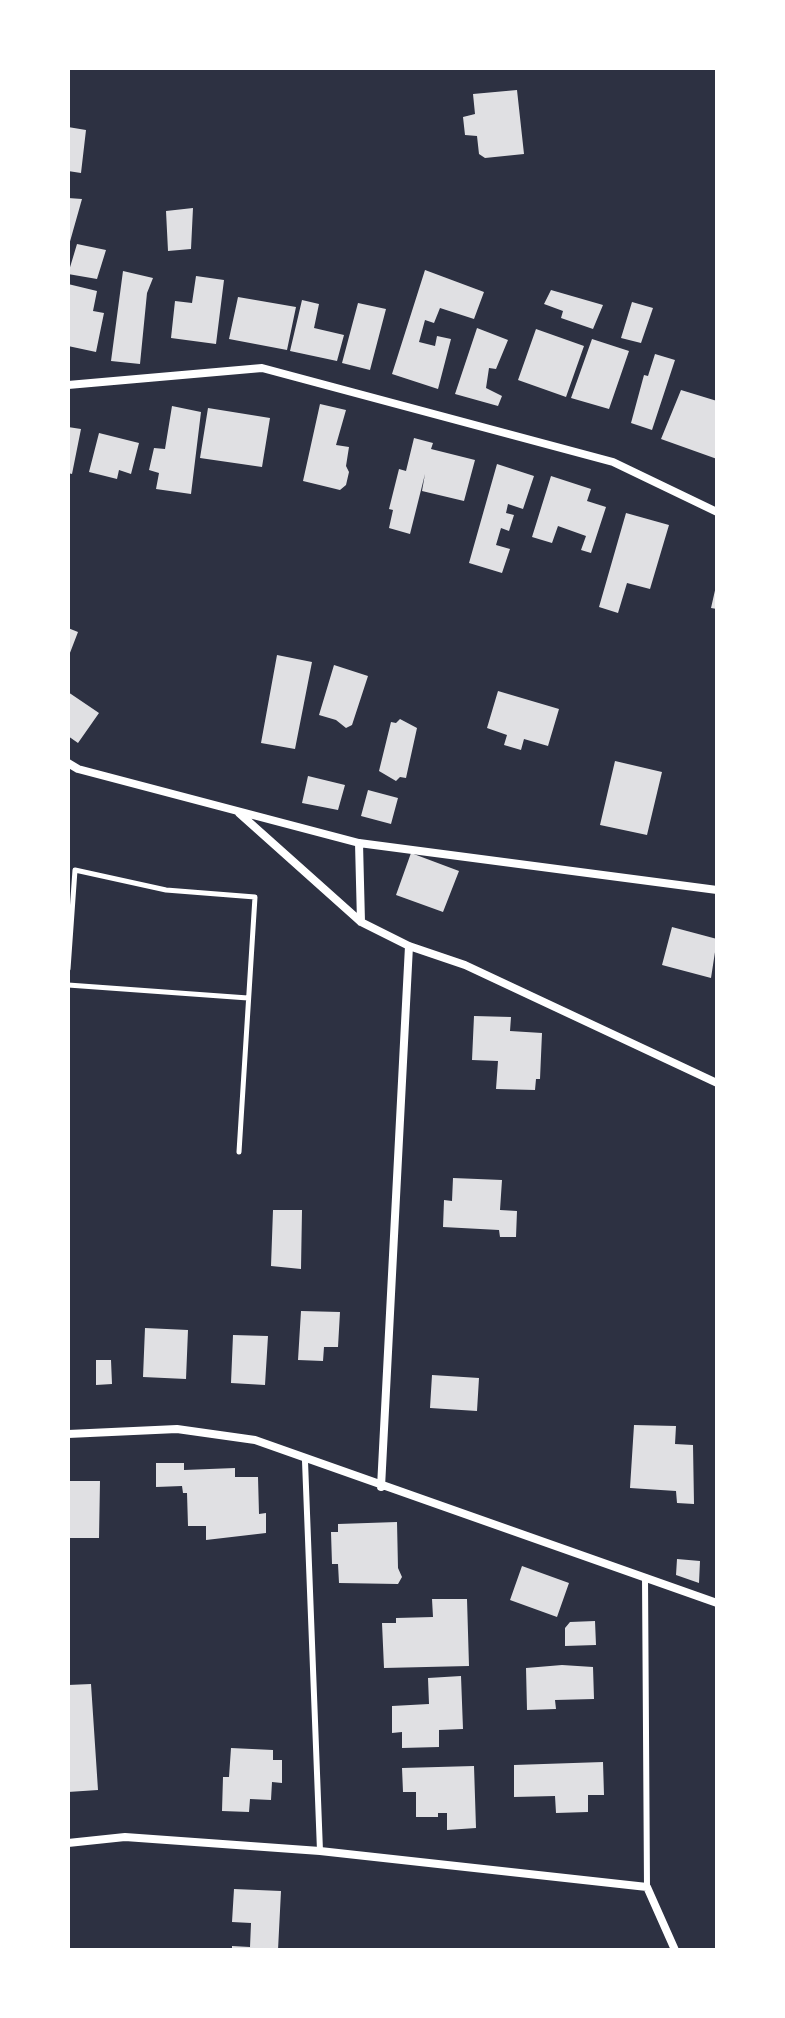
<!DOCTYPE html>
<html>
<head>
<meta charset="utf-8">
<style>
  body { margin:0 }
  #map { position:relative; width:785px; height:2018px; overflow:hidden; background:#2d3142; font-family:"Sofia Sans Condensed",sans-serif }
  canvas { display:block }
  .frame { position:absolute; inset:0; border:70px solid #fff; pointer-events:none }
</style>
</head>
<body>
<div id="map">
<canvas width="785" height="2018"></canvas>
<div class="frame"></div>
</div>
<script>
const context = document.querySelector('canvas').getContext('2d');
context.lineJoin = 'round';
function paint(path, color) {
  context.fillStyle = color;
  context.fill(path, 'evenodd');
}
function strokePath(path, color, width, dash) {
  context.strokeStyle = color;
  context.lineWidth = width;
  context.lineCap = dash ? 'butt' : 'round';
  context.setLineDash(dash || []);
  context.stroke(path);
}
const building = new Path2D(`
  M 517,90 L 524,154 L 485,158 L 479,154 L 477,136 L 465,135 L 463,117 L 475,114 L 473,94 Z
  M 68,127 L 86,130 L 81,173 L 68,171 Z
  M 68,198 L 82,199 L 69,245 L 68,245 Z
  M 193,208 L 191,249 L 168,251 L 166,211 Z
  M 77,244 L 106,250 L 97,279 L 68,274 Z
  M 425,270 L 484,292 L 474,319 L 440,308 L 434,323 L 425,320 L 419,342 L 435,346 L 437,336 L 451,339 L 438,389 L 392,374 Z
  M 123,271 L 153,278 L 147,293 L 140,364 L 111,361 Z
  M 196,276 L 224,280 L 216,344 L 171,338 L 175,301 L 192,303 Z
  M 68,284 L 97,291 L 93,311 L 104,313 L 96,352 L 68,346 Z
  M 551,290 L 603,305 L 593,329 L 561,318 L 563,311 L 544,304 Z
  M 238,297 L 296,307 L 287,350 L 229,339 Z
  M 302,300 L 319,304 L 314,328 L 344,335 L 337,361 L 290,351 Z
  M 632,302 L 653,308 L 641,343 L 621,338 Z
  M 358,303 L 386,309 L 370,370 L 342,363 Z
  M 477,328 L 508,340 L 496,369 L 489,368 L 486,388 L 502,396 L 498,406 L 455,394 Z
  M 536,329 L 584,346 L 566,397 L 518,380 Z
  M 592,339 L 629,351 L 609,409 L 571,398 Z
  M 655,354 L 675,360 L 652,430 L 631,423 L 644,375 L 648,376 Z
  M 681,390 L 717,401 L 717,459 L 661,439 Z
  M 320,404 L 346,410 L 336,445 L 349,447 L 346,466 L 349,472 L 346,485 L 340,490 L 303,481 Z
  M 172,406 L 201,412 L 191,494 L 156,489 L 159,473 L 149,470 L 154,448 L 165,449 Z
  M 208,408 L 270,418 L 262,467 L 200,458 Z
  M 68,427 L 81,429 L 72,474 L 68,473 Z
  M 99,433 L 139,443 L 131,474 L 119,470 L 117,479 L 89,472 Z
  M 414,438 L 433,443 L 431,449 L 475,460 L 464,501 L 422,491 L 425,474 L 410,534 L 389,528 L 393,510 L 389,509 L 399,469 L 406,471 Z
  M 497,464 L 534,476 L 523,509 L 508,504 L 506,513 L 514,515 L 509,531 L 501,528 L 496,545 L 510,549 L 502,573 L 469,563 Z
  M 551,476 L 591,489 L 587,501 L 606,507 L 591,553 L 581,550 L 586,536 L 558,526 L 552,543 L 532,537 Z
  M 626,513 L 669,525 L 650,589 L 627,583 L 618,613 L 599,607 Z
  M 716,586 L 717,586 L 717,609 L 711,608 Z
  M 68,628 L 78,632 L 68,658 Z
  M 277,655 L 312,662 L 295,749 L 261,743 Z
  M 334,665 L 368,676 L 352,725 L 346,728 L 336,720 L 319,715 Z
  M 498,691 L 559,709 L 548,746 L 524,739 L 521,750 L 504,745 L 507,735 L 487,728 Z
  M 68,692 L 99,713 L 78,743 L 68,736 Z
  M 400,719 L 417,728 L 406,778 L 400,777 L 396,781 L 379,771 L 391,722 L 396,723 Z
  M 615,761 L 662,772 L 647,835 L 600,825 Z
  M 308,776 L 345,785 L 338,810 L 302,803 Z
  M 368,790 L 398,798 L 391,824 L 361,816 Z
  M 411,853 L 459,871 L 443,912 L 396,895 Z
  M 672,927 L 717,939 L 711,978 L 662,965 Z
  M 474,1016 L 511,1017 L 510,1031 L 542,1033 L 540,1079 L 536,1079 L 535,1090 L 496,1089 L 498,1061 L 472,1060 Z
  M 453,1178 L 502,1180 L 500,1210 L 517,1211 L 516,1237 L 500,1237 L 499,1230 L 443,1227 L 444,1200 L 452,1201 Z
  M 273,1210 L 302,1210 L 301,1269 L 271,1266 Z
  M 301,1311 L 340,1312 L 338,1347 L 324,1347 L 323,1361 L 298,1360 Z
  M 145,1328 L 188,1330 L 186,1379 L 143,1377 Z
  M 233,1335 L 268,1336 L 265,1385 L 231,1383 Z
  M 96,1360 L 111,1360 L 112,1384 L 96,1385 Z
  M 432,1375 L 479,1378 L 477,1411 L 430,1408 Z
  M 634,1425 L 676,1426 L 675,1444 L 693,1445 L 694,1504 L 677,1503 L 676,1491 L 630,1488 Z
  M 156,1463 L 184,1463 L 184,1470 L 235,1468 L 235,1477 L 258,1477 L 259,1514 L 266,1513 L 266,1533 L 206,1540 L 206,1526 L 188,1526 L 187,1493 L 183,1493 L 182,1486 L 156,1487 Z
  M 68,1481 L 100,1481 L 99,1538 L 68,1538 Z
  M 397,1522 L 398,1568 L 402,1577 L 398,1584 L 339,1583 L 338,1564 L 332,1564 L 331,1532 L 338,1532 L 338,1524 Z
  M 677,1559 L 700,1561 L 699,1583 L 676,1575 Z
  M 522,1566 L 569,1583 L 557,1617 L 510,1600 Z
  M 432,1599 L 467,1599 L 469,1666 L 384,1668 L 382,1623 L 396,1623 L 396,1618 L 433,1617 Z
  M 595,1621 L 596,1645 L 565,1646 L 565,1628 L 570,1622 Z
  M 562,1665 L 593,1667 L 594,1699 L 555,1700 L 556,1709 L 527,1710 L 526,1668 Z
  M 461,1676 L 463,1729 L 439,1730 L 439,1747 L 402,1748 L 402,1732 L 392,1733 L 392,1706 L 429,1704 L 428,1678 Z
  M 91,1684 L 98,1790 L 68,1792 L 68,1685 Z
  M 231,1748 L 273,1750 L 273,1760 L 282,1760 L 282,1783 L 272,1782 L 271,1800 L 250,1799 L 249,1812 L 222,1811 L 223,1777 L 229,1777 Z
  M 603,1762 L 604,1795 L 588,1795 L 588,1812 L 556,1813 L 555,1796 L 514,1797 L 514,1765 Z
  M 474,1766 L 476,1828 L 447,1830 L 447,1813 L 438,1813 L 438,1817 L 416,1817 L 416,1792 L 403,1792 L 402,1768 Z
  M 234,1889 L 281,1891 L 278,1950 L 232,1950 L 232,1946 L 250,1947 L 251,1923 L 232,1922 Z`);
const path = new Path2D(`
  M 68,969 L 75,870 L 166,890 L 255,897 L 239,1152
  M 68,985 L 248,998`);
const service = new Path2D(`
  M 305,1461 L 320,1851
  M 645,1577 L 647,1887`);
const minor = new Path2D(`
  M 68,385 L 262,368 L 613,462 L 717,512
  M 68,763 L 78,769 L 359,843 L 717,890
  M 239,813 L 361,922 L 409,946 L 465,965 L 717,1083
  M 359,843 L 361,922
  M 68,1434 L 177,1429 L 255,1440 L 717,1603
  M 381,1487 L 409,946
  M 68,1843 L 125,1837 L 320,1851 L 647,1887 L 675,1950`);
paint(building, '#e0e0e3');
strokePath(path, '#fff', 5);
strokePath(service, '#fff', 6);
strokePath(minor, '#fff', 8);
</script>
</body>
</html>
